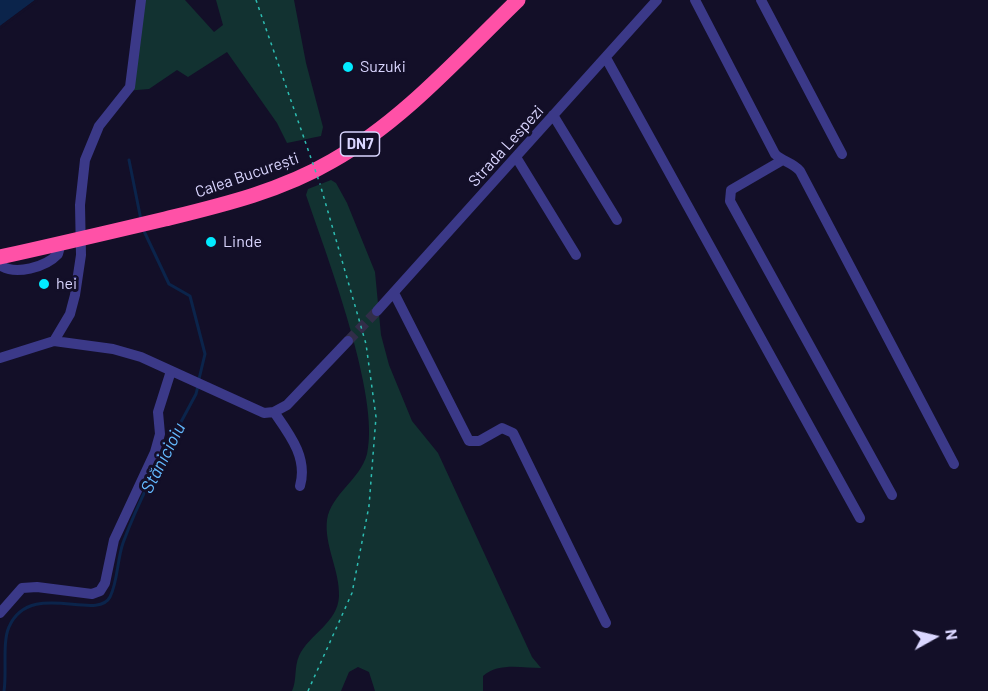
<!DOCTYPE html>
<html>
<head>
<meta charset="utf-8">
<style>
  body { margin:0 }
  #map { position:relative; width:988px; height:691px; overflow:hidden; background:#130f28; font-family:Barlow,sans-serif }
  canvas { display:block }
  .north { position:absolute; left:904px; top:607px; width:60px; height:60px; -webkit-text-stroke:4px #130f28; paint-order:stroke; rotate:82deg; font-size:16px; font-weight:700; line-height:24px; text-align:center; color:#dad6ff }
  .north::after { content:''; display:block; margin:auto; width:21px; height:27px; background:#dad6ff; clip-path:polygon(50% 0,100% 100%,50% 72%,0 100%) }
</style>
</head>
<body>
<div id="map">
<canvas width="988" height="691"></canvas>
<div class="north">N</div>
</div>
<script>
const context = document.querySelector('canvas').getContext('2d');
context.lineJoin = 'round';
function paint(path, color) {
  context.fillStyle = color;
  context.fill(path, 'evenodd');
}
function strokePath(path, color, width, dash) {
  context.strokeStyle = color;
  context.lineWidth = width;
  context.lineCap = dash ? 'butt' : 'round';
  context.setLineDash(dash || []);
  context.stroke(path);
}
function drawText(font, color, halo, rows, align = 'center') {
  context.font = font + ' Barlow,sans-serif';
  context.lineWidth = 6;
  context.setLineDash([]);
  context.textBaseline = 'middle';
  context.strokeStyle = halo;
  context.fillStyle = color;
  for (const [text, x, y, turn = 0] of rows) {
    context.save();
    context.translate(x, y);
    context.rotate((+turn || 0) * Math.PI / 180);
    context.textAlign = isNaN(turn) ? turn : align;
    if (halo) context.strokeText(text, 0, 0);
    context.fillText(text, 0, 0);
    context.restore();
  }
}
const green = new Path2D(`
  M 139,0 L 185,0 L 214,32 L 223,25 L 216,0 L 294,0 L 306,63 L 323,127 L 321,136 L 287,143 L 277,123 L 227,52 L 188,77 L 177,70 L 149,89 L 125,91 Z
  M 331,180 L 336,183 L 347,203 L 375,272 L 381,335 L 389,365 L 412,421 L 438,453 L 532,657 L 541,668 C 523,668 498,662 483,676 L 483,691 L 375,691 L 369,672 L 358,667 L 349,672 L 341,691 L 292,691 C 297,680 294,667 299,656 C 309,634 338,623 339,596 C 340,571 324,545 327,520 C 331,494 360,480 367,454 C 381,397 326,254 306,195 L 308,189 Z`);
const water = new Path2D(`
  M 0,0 L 35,0 L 0,26 Z`);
const pier = new Path2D(`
  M 35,0 L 38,0 L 37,2 L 0,29 L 0,26 Z`);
const stream = new Path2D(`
  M 129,160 L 141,220
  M 143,229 L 169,284 L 190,296 L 205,354 L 199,379
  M 4,691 C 7,673 2,642 9,627 C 30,579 97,622 110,597 C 118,581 117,560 123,543 C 142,491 170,443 196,394 L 198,386`);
const minorTunnel = new Path2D(`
  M 348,341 L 377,311`);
const path = new Path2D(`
  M 256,0 L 305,141
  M 308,691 L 352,593 L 369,506 L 376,417 L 366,344 L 320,184`);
const minor = new Path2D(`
  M 695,0 L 775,154 C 783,162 792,162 800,171 L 954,464
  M 761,0 L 842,154
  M 606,58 L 860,518
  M 553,115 L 617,220
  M 516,157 L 576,255
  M 781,161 L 731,190 L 730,201 L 892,495
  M 0,265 C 15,276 46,267 58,254 L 61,243
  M 394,293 L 469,441 L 479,441 L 502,428 L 513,433 L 606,623
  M 377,311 L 657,0
  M 54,341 L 113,349 L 141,357 L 264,413 L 274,412 L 287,405 L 348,341
  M 0,358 L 54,341 L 70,314 L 75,295 L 81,255 L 80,205 L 85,160 L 99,126 L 130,87 L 141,0
  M 274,412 C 290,435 308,458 300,486
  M 0,613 L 22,588 L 37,587 L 92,594 L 100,591 L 105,583 L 114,540 L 155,452 L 160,434 L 158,412 L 171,371`);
const highway = new Path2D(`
  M 0,257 C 55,245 110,232 165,219 C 222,205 281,191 332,161 C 403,121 460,56 518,0`);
const pathBridge = new Path2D(`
  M 305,141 L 320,184`);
const markers = [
  [348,67,6,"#02eaff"],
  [211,242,6,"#02eaff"],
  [44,284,6,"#02eaff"]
];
const shields = [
  [360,144,39]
];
const shieldNames = [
  ["DN7",360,144]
];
const poiNames = [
  ["Suzuki",360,67],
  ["Linde",223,242],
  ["hei",56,284]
];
const streetNames = [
  ["Strada Lespezi",506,146,-48],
  ["Calea București",247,175,-19]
];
const waterNames = [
  ["Stănicioiu",163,458,-63]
];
paint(green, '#123231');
paint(water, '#0b244b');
paint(pier, '#130f28');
strokePath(stream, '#0b244b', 3);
strokePath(minorTunnel, '#312d48', 10, [10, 5]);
strokePath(path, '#2dbdb2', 1.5, [3, 4.5]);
strokePath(minor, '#3b3988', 10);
strokePath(highway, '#ff51a7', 15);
strokePath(pathBridge, '#2dbdb2', 1.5, [3, 4.5]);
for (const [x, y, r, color] of markers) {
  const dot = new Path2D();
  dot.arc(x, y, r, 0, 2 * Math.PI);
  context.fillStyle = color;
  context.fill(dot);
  strokePath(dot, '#130f28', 2);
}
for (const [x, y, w] of shields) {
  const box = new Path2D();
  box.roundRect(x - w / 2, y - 12, w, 24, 4.5);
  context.fillStyle = '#130f28';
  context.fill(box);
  strokePath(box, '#dad6ff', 1.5);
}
drawText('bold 15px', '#dad6ff', null, shieldNames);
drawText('16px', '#dad6ff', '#130f28', poiNames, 'left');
drawText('16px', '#dad6ff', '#130f28', streetNames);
drawText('italic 18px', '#64baff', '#130f28', waterNames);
</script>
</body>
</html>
